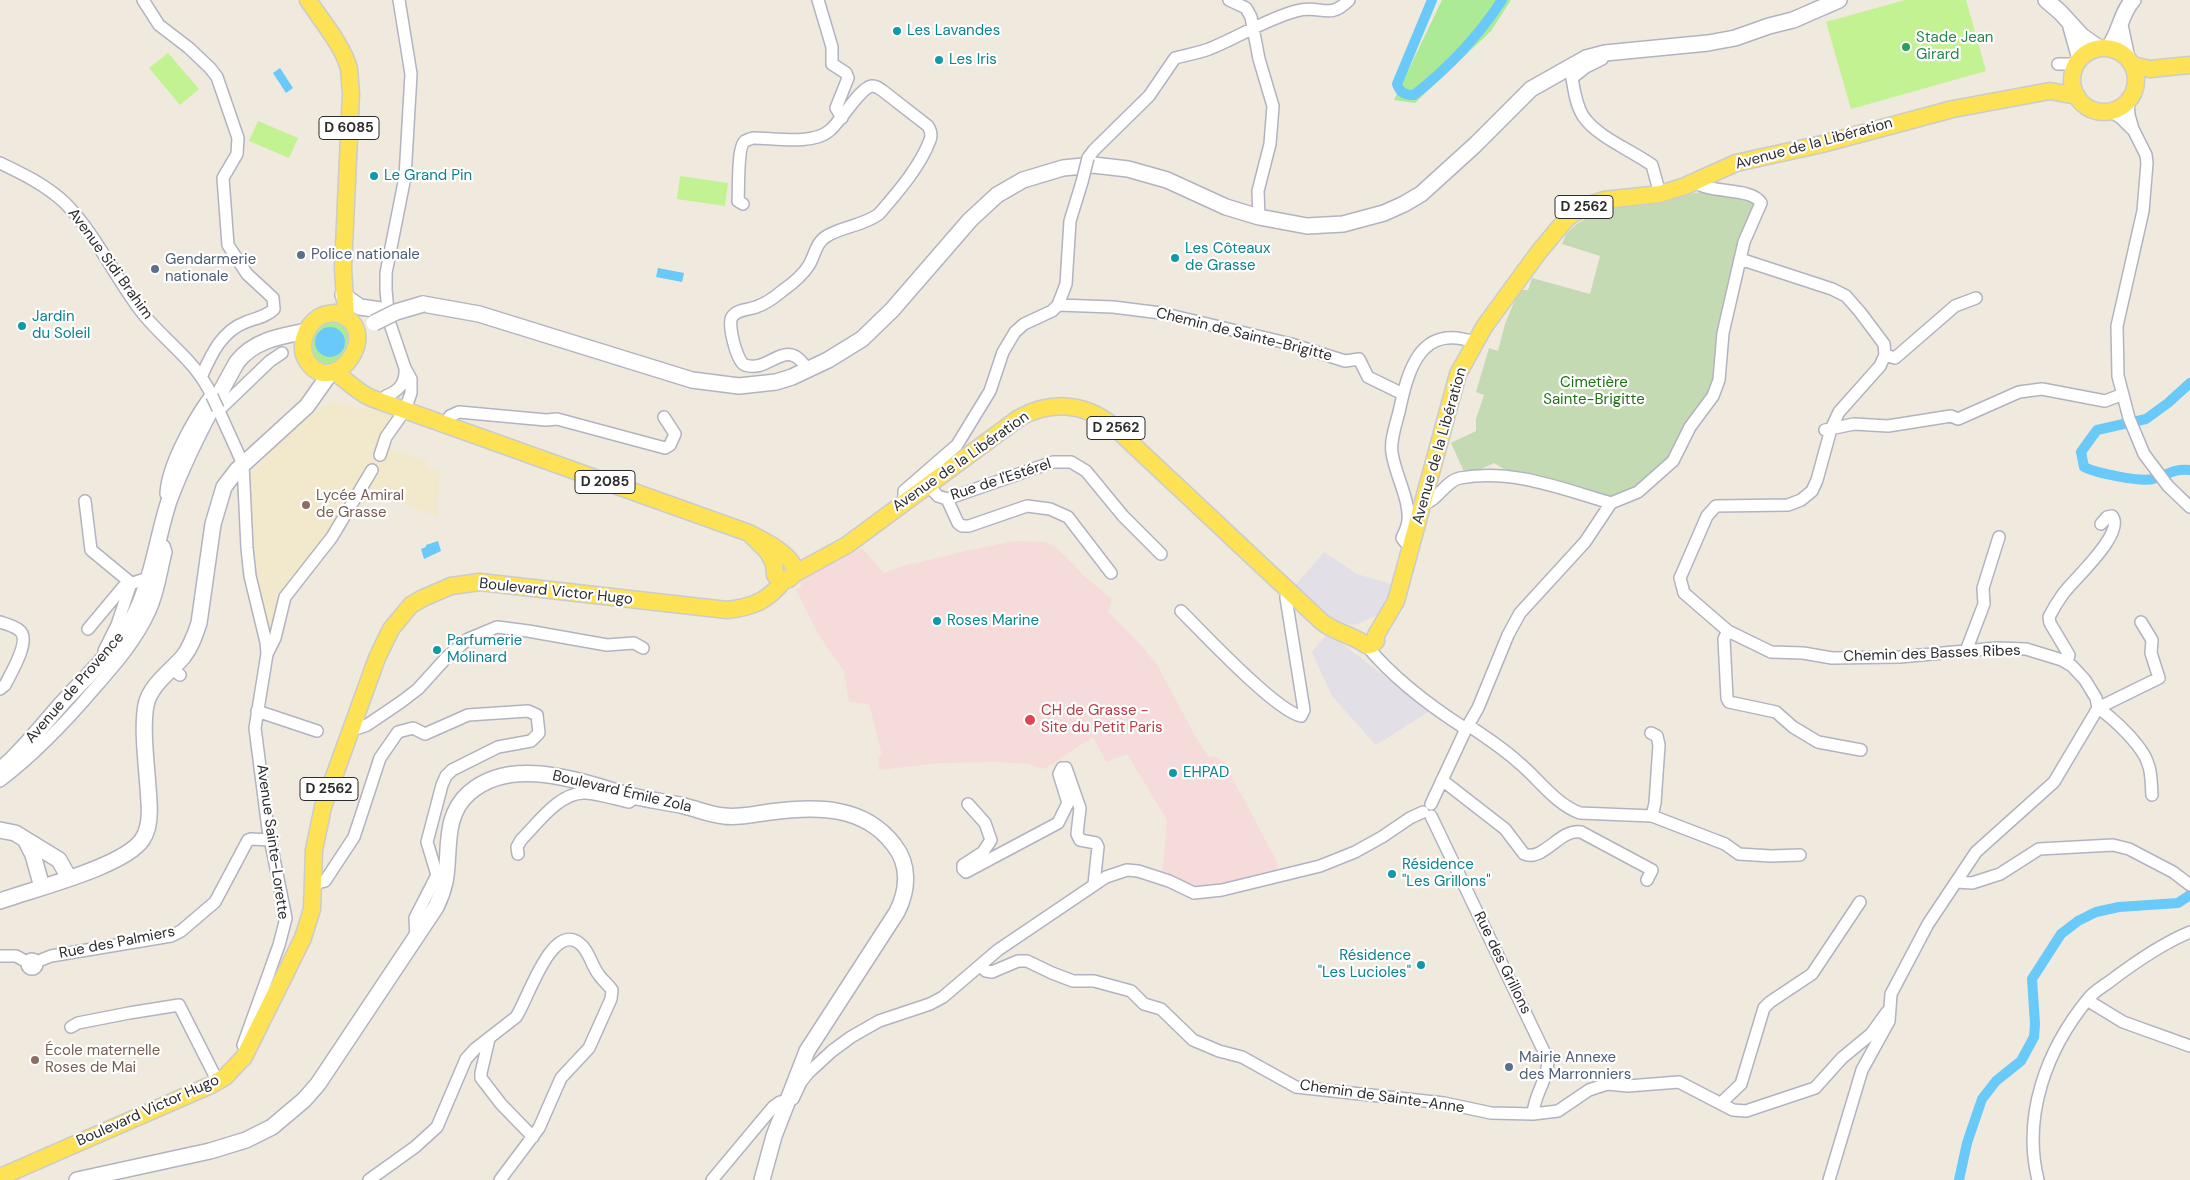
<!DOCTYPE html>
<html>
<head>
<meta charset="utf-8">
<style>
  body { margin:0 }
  canvas { display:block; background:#efe9de }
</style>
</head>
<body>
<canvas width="2190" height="1180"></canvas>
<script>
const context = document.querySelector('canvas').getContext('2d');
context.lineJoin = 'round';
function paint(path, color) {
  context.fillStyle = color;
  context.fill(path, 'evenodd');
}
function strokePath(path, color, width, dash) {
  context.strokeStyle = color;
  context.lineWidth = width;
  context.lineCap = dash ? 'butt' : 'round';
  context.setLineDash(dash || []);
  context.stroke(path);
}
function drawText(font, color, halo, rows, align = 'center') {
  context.font = font + ' "DM Sans",sans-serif';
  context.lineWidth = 4.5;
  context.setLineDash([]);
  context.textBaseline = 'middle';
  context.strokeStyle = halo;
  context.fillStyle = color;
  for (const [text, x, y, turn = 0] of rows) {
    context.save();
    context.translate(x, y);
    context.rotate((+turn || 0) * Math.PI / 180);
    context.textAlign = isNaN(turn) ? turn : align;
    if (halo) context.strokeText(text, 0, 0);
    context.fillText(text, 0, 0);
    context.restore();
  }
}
const industrial = new Path2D(`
  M 1324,552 L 1357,574 L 1394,585 L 1379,614 L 1355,625 L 1332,622 L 1294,587 Z
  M 1328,633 L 1430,711 L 1376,745 L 1332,696 L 1312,652 Z`);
const education = new Path2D(`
  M 332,401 L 402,418 L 385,449 L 426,459 L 427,469 L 439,470 L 438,517 L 373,492 L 288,600 L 272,630 L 265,617 L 254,566 L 249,476 L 295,423 Z`);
const medical = new Path2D(`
  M 1014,541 L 1045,542 L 1057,548 L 1083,575 L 1112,599 L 1108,612 L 1141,645 L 1157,665 L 1197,739 L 1209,757 L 1215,756 L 1224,762 L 1277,862 L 1277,869 L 1222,886 L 1196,889 L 1162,877 L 1167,820 L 1127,754 L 1106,762 L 1093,737 L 1044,769 L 1028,764 L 999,762 L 939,763 L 879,770 L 878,757 L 882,755 L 869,704 L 849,702 L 844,671 L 818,634 L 796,590 L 801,587 L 800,578 L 861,549 L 864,550 L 884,573 L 899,567 L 966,551 Z`);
const green = new Path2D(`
  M 1442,0 L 1511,0 L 1491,31 L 1415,103 L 1394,100 Z
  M 327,321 C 345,322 356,332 347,351 C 345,357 337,361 333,366 L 322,365 L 310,353 C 311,338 314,330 327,321 Z`);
const cemetery = new Path2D(`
  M 1701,192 L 1726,194 L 1750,199 L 1755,205 L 1716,378 L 1711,389 L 1671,459 L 1626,494 L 1608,497 L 1504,469 L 1494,463 L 1466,476 L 1451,443 L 1476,431 L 1476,419 L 1484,395 L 1476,392 L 1489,348 L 1498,351 L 1505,324 L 1519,290 L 1528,290 L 1532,278 L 1590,294 L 1600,256 L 1562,244 L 1566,234 L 1575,225 L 1608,206 Z`);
const pitch = new Path2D(`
  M 1905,0 L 1966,0 L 1986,71 L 1851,109 L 1826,22 Z
  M 168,53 L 199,89 L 180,105 L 149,68 Z
  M 258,121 L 298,138 L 289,158 L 249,141 Z
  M 680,176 L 728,183 L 725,206 L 677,199 Z`);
const water = new Path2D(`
  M 280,68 L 293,88 L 286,93 L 273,73 Z
  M 658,268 L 684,273 L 682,282 L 656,277 Z
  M315 342a15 15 0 1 1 30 0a15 15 0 1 1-30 0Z
  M 438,541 L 441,551 L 424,559 L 421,549 L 426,547 L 426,545 Z`);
const canal = new Path2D(`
  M 1432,0 L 1397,84 C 1400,93 1405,95 1414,95 C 1448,68 1478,37 1502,0
  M 2190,383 L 2168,403 L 2146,419 L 2097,430 L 2081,452 L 2084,467 C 2096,473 2139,482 2153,479 C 2168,475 2173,468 2190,470
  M 1959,1180 L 1967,1143 L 1982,1099 L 1996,1081 L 2021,1061 L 2034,1037 L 2035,1024 L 2032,979 L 2061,934 L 2078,921 L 2096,912 L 2119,907 L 2178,903 L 2190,895`);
const street = new Path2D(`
  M 143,0 L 159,25 L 189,48 L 210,68 L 217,77 L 238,138 L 237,154 L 223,178 L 228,245 L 247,274 L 273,298 L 274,309 C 266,317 256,318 246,322 C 222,331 212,353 202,375
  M 818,0 L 832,47 L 832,64 L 846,73 L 848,78 L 836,108 L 842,118
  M 1229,0 L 1246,8 L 1251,17 L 1259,59 L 1273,106 L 1270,144 L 1258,191 L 1259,217
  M 1602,59 L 1586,67 L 1572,78 C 1574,90 1576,105 1583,116 C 1597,137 1631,150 1652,165 L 1660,194
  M 2058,64 L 2077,64
  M 2128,101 L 2129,115 L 2133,129 L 2146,155 L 2147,163 L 2143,211 L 2117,326 L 2118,376 L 2129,418 L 2144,454 L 2168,486 L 2190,507
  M 2110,111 L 2121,118 L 2132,129
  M 1088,158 L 1094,150 L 1149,96 L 1175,58 C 1186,55 1198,53 1209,49 C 1239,37 1264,20 1296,11 C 1322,4 1328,21 1349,0
  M 0,163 C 23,174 46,185 65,203 C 96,234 116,280 144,315 C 168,344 196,361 212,396
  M 743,204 L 738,201 C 739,190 737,147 745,141 C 745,141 752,138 753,138 C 774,138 813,145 829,131 C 841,122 859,88 872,86 C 877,86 879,88 883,91 L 928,126 C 931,131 932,135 930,140 C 920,167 897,193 879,214 C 863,226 843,226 827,236 C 816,242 815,255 809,265 C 803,275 792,284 782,291 C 775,297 765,304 756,307 C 748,310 737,309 732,317 C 727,323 737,363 745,365 C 770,374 787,333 808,371
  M 1740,259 L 1832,289 L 1846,296 L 1860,312 L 1884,344 L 1885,355 L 1880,366 L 1839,412 L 1831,429 L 1817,480 L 1812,491 L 1801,500 L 1788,505 L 1716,506 L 1707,516 L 1680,578 L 1684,593 L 1728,631 L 1771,652 L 1803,653 L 1832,658 L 1900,657 L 1997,648 L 2026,649 L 2062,660 L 2072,666 L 2085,680 L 2096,698 L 2098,708 L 2054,782 L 1976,852 L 1928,924 L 1891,994 L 1889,1021 L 1862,1070 L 1829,1180
  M 1058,305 L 1066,284 L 1070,221 L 1082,182
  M 1885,355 L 1895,358 L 1955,306 L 1976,298
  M 386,396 C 399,391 406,383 405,368
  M 218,409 L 243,464 L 247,548 L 250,576 L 266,642 L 267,654 L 255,728 L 268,829 L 286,918 L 279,945 L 243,1045
  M 219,410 L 270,361 L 282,353
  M 446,424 L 450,416 L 459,412 L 546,420 L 557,419 L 665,448 L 670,445 L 675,434 L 664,417
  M 1825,430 L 1854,424 L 1888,426 L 1951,416 L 1958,419 L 2019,392 L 2042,389 L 2105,401 L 2121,395
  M 380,455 L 386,437 L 405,410 L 411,393 L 411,379 L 405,368 L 389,321 L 386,290 L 386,273 L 405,177 L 411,74 L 399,0
  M 927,484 L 938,496 L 947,499 L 1053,462 L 1071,462 L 1086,471 L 1123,516 L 1161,554
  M 170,499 L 166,494 C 167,465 194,418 211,395
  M 947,499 L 958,523 L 962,526 L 969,526 L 1027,506 L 1050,509 L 1068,517 L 1111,573
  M 85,501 L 91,550 L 131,583
  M 904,502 L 904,491 L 957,445 L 990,391 L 1003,352 L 1015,332 L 1024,324 L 1052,311 L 1058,305 L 1113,307 L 1161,313 L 1291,344 L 1345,361 L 1359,359 L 1368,377 L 1403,394
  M 1611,503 L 1638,492 L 1673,461 L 1690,427 L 1713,396 L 1719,380 L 1723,333 L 1744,242 L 1761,203 C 1752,187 1710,194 1695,182
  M 1423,504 C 1438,501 1445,481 1460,478 C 1512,468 1562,489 1611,503
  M 1412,545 L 1405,542 L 1402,538 C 1404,533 1408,526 1408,520 C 1410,500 1395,474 1392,453 C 1390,440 1396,424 1399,412 C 1408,370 1420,323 1474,342
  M 1181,611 C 1203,633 1276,711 1301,716 L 1304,710 L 1286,598 L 1287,588
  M 0,622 C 6,624 14,626 19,630 C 32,639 11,673 5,685 L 0,689
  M 2141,622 L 2152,640 L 2151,653 L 2159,678 L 2098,708 C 2113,718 2143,746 2148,764 C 2152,773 2151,786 2152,795
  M 88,629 L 124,586 L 148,578
  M 1728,631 L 1724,639 L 1727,698 L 1729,702 L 1776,712 L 1793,727 L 1818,742 L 1861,750
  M 1366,645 C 1393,678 1430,706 1466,729
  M 104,651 L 117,625 L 131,583
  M 1966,651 L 1984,604 L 1983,588 L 1999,537
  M 268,652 L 275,638 L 285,597 L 332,537 L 372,470
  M 2067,662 L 2069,655 L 2050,623 L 2049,617 C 2053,609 2058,601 2063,594 C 2074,579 2126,533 2112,516 L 2107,517 L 2101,524
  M 172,669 L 180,675
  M 257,711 L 317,731
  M 1468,725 C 1485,737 1503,748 1518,762 C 1538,778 1555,804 1580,813 L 1652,816 L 1725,844 L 1739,854 L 1771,856 L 1800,855
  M 352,726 L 359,728 L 367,725 L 401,702 L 418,689 L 446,658 L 468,639 L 497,627 L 528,631 L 607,645 L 634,643 L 643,648
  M 1651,733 L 1657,736 L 1659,745 L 1655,803 L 1652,816
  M 1442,780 L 1505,829 L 1524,854 C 1544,862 1560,828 1581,832 L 1652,870 L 1647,880
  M 0,781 C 36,754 66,722 95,688 C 116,664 137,640 150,611 C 159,592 161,571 166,552 L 164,546 L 158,542
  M 968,804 L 985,823 L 991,840 L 983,852 L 963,865 L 963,869 L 966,872 L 1058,823 L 1068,803 L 1059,774 L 1062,768 L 1066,768 L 1080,808 L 1077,834 L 1080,840 L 1096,843 L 1098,847 L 1094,884
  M 1431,804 L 1466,729 L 1478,708 L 1508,635 L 1520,613 L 1585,542 L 1611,503
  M 1431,816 L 1548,1060 C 1548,1080 1534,1094 1533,1114
  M 518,854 L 517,847 L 521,840 C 537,824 560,791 586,793 C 600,794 615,799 629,802 L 632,800
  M 1957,882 L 1972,883 L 2000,874 L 2039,849 L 2113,845 L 2129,849 L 2173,872 L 2190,885
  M 314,884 L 325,881 L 354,837 L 380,758 L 398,732 L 413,728 L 425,734 L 468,715 L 528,711 L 537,715 L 539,733 L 531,741 L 498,747 L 452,770 L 446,776 L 442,785 L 427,842 L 437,875 L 415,918 L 416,939
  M 0,956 L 16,956 L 27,962
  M27 964a5 5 0 1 1 10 0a5 5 0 1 1-10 0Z
  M 36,962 L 51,956 L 171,936 L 181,931 L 215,902 L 248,840 L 251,839 L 270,840
  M 980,966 L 986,971 L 992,972 L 1018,961 L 1027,961 L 1052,973 L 1073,981 L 1094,981 L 1131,991 L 1144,1004 L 1161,1009 L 1193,1040 L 1219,1051 L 1242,1057 L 1296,1087 L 1444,1103 L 1491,1113 L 1533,1114 L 1558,1111 L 1589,1090 L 1607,1084 L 1628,1086 L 1679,1082 L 1733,1110 L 1746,1111 L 1815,1088 L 1842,1058 L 1871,1034 L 1887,1012
  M 2087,1000 L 2123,1022 L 2190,1046
  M 71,1027 L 78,1023 L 129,1013 L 179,1005 L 218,1082
  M 489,1039 L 481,1073 L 481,1078 L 501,1104 L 533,1137
  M 1721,1103 L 1741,1084 L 1764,1008 L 1770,1002 L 1812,974 L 1860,902
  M 369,1180 L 415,1147 L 437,1127 L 466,1059 L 475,1049 L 516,1017 C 527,1002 551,922 579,943 C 589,950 591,965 599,975 C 603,981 608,984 612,990 L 611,999 L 589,1048 L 561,1078 L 539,1128 L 500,1180
  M 712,1180 L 773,1107 L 780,1102 L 793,1099 L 801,1082 L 808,1073 L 832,1051 L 851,1037 L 879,1021 L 930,1004 L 943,997 L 998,950 L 1106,877 L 1127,870 L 1138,871 L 1169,881 L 1194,893 L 1222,890 L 1320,866 L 1355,852 L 1382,837 L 1410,818 L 1423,812
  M 2038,1180 C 2022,1115 2047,1049 2088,999 C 2093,992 2102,987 2109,982 C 2134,963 2161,944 2190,932`);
const secondary = new Path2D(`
  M 2046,0 L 2060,12 L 2082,36 L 2099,48
  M 2120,25 L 2127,58
  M 2071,27 L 2080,59
  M 2108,48 C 2120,34 2120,14 2133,0
  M 343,295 L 360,307 L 381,310
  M 423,304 L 479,314 L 692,380 L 739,386 L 776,382 L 792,377 L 828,360 L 862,339 L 892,310 L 970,220 L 997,195 L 1023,180 L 1063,168 L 1093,165 L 1128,169 L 1167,180 L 1226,207 L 1259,217 L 1307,226 L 1343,224 L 1384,213 L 1404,204 L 1421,194 L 1475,145 L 1531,89 L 1586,58 L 1605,53 L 1708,43 L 1735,38 L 1769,26 L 1793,20 L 1839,0
  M 0,770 C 24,750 43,724 64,701 C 92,671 124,642 140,603 C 154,570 158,534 169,501 C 187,452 212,407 237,362 C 254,340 281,336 307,331
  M 0,830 L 15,833 L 59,860 L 69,878
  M 25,839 L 33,855 L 42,887
  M 0,901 C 33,889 123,867 142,840 C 149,830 150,816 149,803 C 148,775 141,731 146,705 C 150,685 171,671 183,657 C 191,647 195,635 199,623 L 213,524 L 224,487 L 237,470 L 307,406 L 331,372
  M 77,1180 L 210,1151 L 246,1140 L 272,1127 L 304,1100 L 318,1084 L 436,907 C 440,899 443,891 445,882 C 451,852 442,817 469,793 C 513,754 583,783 632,796 C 649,800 667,802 684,806 C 697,809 711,815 724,816 C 739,818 755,814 770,812 C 815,806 864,805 894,845 C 910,865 908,890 897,912 L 807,1051 L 774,1136 L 762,1180`);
const primary = new Path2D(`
  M 308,0 C 321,20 344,47 349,69 C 350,77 350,85 351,93 L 343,268 L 346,317
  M2072 80a32 32 0 1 1 64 0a32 32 0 1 1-64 0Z
  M 2132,65 L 2150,69 L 2190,65
  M 334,313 C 388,324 335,403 307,361 C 298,347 305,326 319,317 C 324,314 329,314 334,313 Z
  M 334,372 C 347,380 357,392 371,398 L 749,533 C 763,540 799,558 794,574
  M 749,533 L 768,552 L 774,564 L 775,575 L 782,580 L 789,579 L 794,574 L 847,545 L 1019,418 C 1050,401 1083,402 1112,425 L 1322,622 C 1336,633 1353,635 1366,645 L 1371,645 L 1376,641 L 1376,635 L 1396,601 L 1458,374 L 1484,327 L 1538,253 L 1567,218 L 1584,207 L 1604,200 L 1660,194 L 1685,186 L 1736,163 L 1822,144 L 1953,109 L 2050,91 L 2077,96
  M 0,1177 L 211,1085 L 225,1077 L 244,1057 L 303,938 L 312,909 L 314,850 L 323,807 L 377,658 L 391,629 L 411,605 L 423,598 L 451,586 L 480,582 L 727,610 C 753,607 768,601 784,580`);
const streetBridge = new Path2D(`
  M 1082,182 L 1088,158
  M 212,396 L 218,409`);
const secondaryBridge = new Path2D(`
  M 374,323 L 396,312 L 423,304`);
const markers = [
  [897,31,5,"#0f9aa8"],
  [1906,47,5,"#2e9e5b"],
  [939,60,5,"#0f9aa8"],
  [374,176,5,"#0f9aa8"],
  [301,255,5,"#5c6f8a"],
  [1175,258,5,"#0f9aa8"],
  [155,269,5,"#5c6f8a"],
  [22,326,5,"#0f9aa8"],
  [306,505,5,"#8d6e63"],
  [937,621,5,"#0f9aa8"],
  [437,650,5,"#0f9aa8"],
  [1030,720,6,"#e0444e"],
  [1173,773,5,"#0f9aa8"],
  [1392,874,5,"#0f9aa8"],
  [1421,965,5,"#0f9aa8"],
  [35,1060,5,"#8d6e63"],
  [1509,1067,5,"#5c6f8a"]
];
const shields = [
  [349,128,60],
  [1584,207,58],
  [1116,428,58],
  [605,482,60],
  [329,789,58]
];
const shieldNames = [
  ["D 6085",349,128],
  ["D 2562",1584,207],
  ["D 2562",1116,428],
  ["D 2085",605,482],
  ["D 2562",329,789]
];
const cultureNames = [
  ["Les Lavandes",907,31],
  ["Les Iris",949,60],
  ["Le Grand Pin",384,176],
  ["Les Côteaux",1185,249],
  ["de Grasse",1185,266],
  ["Jardin",32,317],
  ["du Soleil",32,334],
  ["Roses Marine",947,621],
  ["Parfumerie",447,641],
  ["Molinard",447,658],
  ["EHPAD",1183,773],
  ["Résidence",1402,865],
  ["\"Les Grillons\"",1402,882],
  ["Résidence",1411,956,"right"],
  ["\"Les Lucioles\"",1411,973,"right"]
];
const leisureNames = [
  ["Stade Jean",1916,38],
  ["Girard",1916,55]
];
const streetNames = [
  ["Avenue de la Libération",1814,144,-15],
  ["Avenue Sidi Brahim",110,264,54],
  ["Chemin de Sainte-Brigitte",1244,335,14],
  ["Avenue de la Libération",1440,446,-74],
  ["Avenue de la Libération",961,462,-35],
  ["Rue de l'Estérel",1001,480,-18],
  ["Boulevard Victor Hugo",556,592,6],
  ["Chemin des Basses Ribes",1932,654,-2],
  ["Avenue de Provence",75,688,-49],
  ["Boulevard Émile Zola",622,792,13],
  ["Avenue Sainte-Lorette",272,842,82],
  ["Rue des Palmiers",117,943,-11],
  ["Rue des Grillons",1502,963,64],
  ["Chemin de Sainte-Anne",1382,1097,8],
  ["Boulevard Victor Hugo",148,1111,-24]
];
const serviceNames = [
  ["Police nationale",311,255],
  ["Gendarmerie",165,260],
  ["nationale",165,277],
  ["Mairie Annexe",1519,1058],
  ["des Marronniers",1519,1075]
];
const parkNames = [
  ["Cimetière",1594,383],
  ["Sainte-Brigitte",1594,400]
];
const educationNames = [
  ["Lycée Amiral",316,496],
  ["de Grasse",316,513],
  ["École maternelle",45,1051],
  ["Roses de Mai",45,1068]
];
const healthNames = [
  ["CH de Grasse -",1041,711],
  ["Site du Petit Paris",1041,728]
];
paint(industrial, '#e2dfe7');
paint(education, '#f2e8cc');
paint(medical, '#f6dbdb');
paint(green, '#adea96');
paint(cemetery, '#c4dab3');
paint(pitch, '#c2f291');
paint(water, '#69c9f9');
strokePath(canal, '#69c9f9', 10);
strokePath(street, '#b2b3c1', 14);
strokePath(secondary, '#b2b3c1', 18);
strokePath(primary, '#ccc', 19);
strokePath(street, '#fff', 11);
strokePath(secondary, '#fff', 15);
strokePath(primary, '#fde255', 16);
strokePath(streetBridge, '#b2b3c1', 14, []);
strokePath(secondaryBridge, '#b2b3c1', 18, []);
strokePath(streetBridge, '#fff', 11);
strokePath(secondaryBridge, '#fff', 15);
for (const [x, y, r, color] of markers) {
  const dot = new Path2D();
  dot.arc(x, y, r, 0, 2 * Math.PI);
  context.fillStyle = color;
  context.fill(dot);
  strokePath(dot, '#fff', 2);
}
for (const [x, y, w] of shields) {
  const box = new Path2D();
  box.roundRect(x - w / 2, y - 11.5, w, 23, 4);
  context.fillStyle = '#fff';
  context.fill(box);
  strokePath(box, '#2c2c2c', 1);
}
drawText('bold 14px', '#2c2c2c', null, shieldNames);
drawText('15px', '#0d838f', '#fff', cultureNames, 'left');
drawText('15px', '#27864d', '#fff', leisureNames, 'left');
drawText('15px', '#2c2c2c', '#fff', streetNames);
drawText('15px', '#4e5e75', '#fff', serviceNames, 'left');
drawText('15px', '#217214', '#fff', parkNames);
drawText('15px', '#785e54', '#fff', educationNames, 'left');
drawText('15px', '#be3a42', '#fff', healthNames, 'left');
</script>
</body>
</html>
